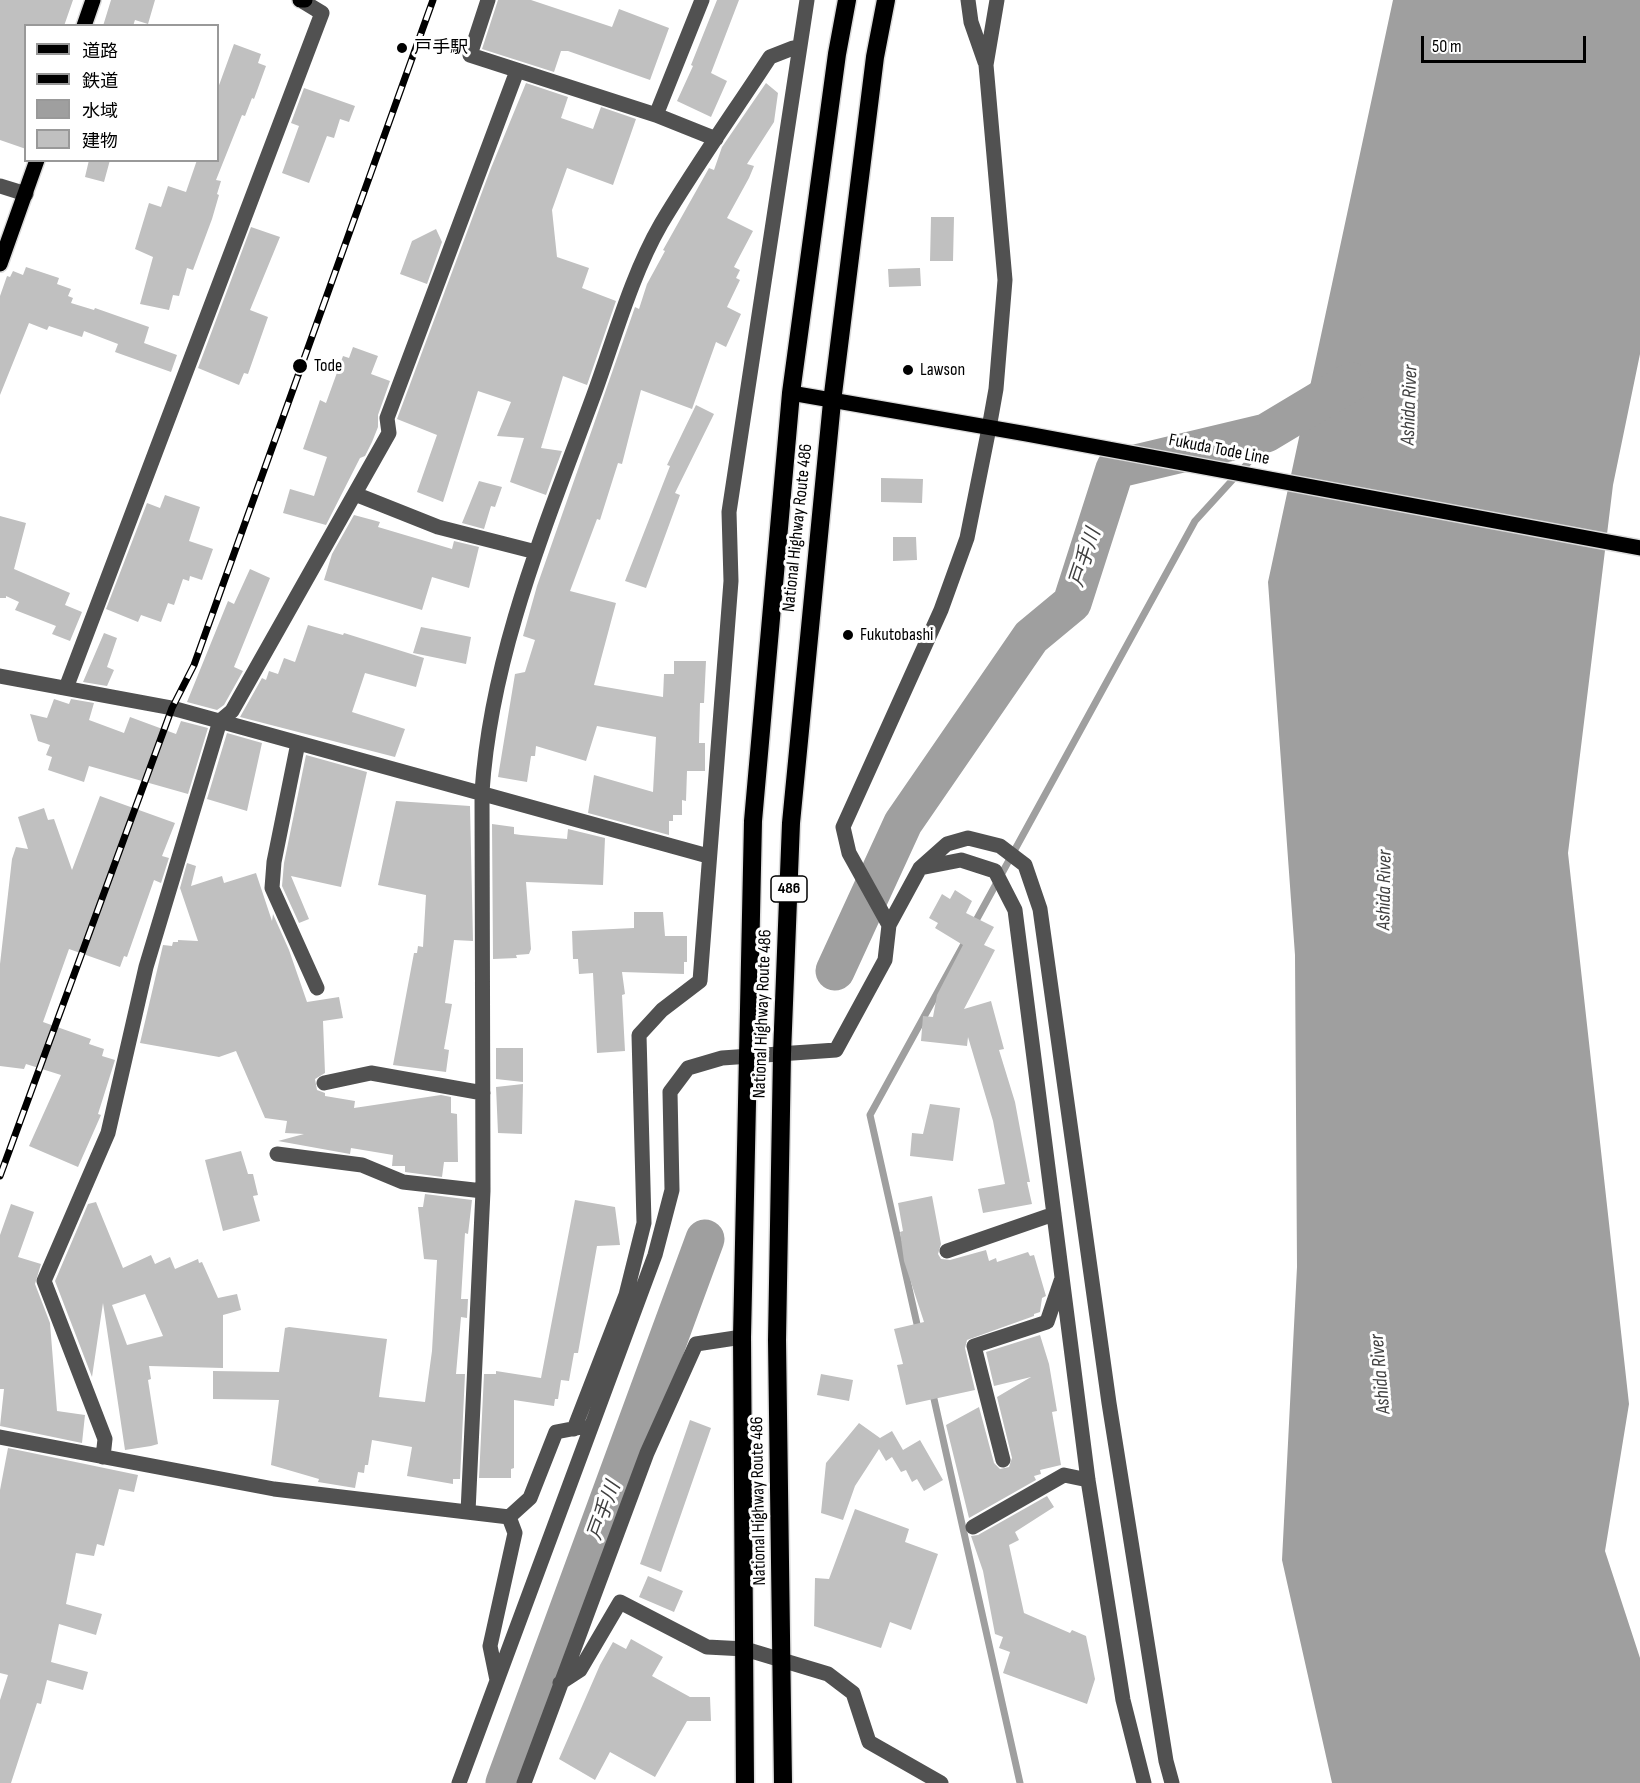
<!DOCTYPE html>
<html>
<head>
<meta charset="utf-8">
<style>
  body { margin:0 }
  #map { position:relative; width:1640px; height:1783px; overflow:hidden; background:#fff; font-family:"Sofia Sans Condensed","Noto Sans JP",sans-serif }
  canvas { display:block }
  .legend { position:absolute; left:24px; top:24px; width:195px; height:138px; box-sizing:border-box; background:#fff; border:2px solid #999; margin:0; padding:8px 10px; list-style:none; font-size:18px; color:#000 }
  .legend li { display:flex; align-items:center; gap:12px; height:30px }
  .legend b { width:30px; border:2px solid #999 }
  .scale { position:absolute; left:1421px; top:36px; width:165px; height:27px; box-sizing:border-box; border:3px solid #000; border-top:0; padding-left:8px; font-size:18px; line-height:21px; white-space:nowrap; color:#000; -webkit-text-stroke:4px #fff; paint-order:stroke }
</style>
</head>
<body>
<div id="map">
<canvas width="1640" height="1783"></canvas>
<ul class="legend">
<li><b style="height:8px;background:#000"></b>道路</li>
<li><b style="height:8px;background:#000"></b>鉄道</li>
<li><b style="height:16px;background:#9f9f9f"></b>水域</li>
<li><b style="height:16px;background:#c0c0c0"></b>建物</li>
</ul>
<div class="scale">50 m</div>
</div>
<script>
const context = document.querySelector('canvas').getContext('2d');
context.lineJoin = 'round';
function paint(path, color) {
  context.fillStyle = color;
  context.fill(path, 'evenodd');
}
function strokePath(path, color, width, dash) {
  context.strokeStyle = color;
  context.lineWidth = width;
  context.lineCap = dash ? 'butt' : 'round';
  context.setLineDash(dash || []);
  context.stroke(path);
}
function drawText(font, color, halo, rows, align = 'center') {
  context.font = font + ' "Sofia Sans Condensed","Noto Sans JP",sans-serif';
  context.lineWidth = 6;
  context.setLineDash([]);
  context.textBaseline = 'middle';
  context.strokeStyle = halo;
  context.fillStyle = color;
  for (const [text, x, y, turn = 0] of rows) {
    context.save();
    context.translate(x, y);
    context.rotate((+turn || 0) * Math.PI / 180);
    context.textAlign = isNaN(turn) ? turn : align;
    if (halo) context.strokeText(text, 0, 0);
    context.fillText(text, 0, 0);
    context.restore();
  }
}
const water = new Path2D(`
  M 1393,0 L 1640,0 L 1640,354 L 1613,485 L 1568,853 L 1629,1404 L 1605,1551 L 1640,1658 L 1640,1783 L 1332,1783 L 1282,1560 L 1297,1267 L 1295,955 L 1268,582 Z`);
const stream = new Path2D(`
  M 973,926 L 1195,521 L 1268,441 L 1311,412
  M 919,1333 L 870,1115 L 964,944
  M 932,1390 L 1020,1783`);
const river = new Path2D(`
  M 835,971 L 903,823 L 1031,637 L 1072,603 L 1115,469 L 1266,433 L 1351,382
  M 505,1783 L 705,1239`);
const building = new Path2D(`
  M 0,0 L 73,0 L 64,26 L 26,26 L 26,149 L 0,140 Z
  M 111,0 L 155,0 L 148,24 L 135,20 L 133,26 L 103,26 Z
  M 498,0 L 531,0 L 612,27 L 619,9 L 669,28 L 650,80 L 568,51 L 561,51 L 554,72 L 482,49 Z
  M 717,0 L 739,0 L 711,73 L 727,81 L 711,117 L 677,101 L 693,66 L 691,65 Z
  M 234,44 L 261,54 L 258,63 L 266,66 L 254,99 L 252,98 L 245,116 L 242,115 L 216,180 L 221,181 L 217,194 L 219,195 L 212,219 L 193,270 L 187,268 L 179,296 L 173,295 L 169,310 L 140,304 L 153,257 L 135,249 L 149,203 L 161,207 L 168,186 L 186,192 L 197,160 L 218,160 L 218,88 Z
  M 526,83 L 568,97 L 561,118 L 593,129 L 601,107 L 636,119 L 613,185 L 567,168 L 552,210 L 557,257 L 589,268 L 582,288 L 616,301 L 587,385 L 563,376 L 541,448 L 562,451 L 546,495 L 510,482 L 524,438 L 497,436 L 511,402 L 478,391 L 443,502 L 417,492 L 437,435 L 397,419 L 491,168 Z
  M 766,83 L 778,93 L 774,122 L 747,164 L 754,166 L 749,178 L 727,218 L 753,231 L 734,267 L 740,270 L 736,278 L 740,280 L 727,307 L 741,314 L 726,347 L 716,342 L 692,409 L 641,390 L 622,464 L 618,463 L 600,520 L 597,519 L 570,591 L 616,603 L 594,685 L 663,697 L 664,674 L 674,674 L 674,661 L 706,661 L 704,703 L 700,703 L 699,743 L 705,743 L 705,771 L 687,771 L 686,801 L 682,800 L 682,815 L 673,815 L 673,821 L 669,821 L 669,835 L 588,813 L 594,775 L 653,792 L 656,737 L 597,726 L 586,761 L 536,746 L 535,756 L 531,756 L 527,782 L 498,777 L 515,674 L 525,672 L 535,640 L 523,636 L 537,586 L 635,307 L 639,309 L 647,284 L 665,251 L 663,250 L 709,168 L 714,170 L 722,147 Z
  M 304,88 L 355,106 L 349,122 L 340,119 L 334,138 L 327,136 L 309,183 L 282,173 L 299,126 L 291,123 Z
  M 89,160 L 110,160 L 104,182 L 85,177 Z
  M 931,217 L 954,217 L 953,261 L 930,261 Z
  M 251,227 L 280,237 L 250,310 L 268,317 L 248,374 L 244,373 L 239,385 L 198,368 Z
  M 436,229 L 442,242 L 427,284 L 400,274 L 412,241 Z
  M 26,267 L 59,278 L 57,284 L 71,289 L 68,296 L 73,298 L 71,303 L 94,310 L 95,308 L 149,327 L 144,343 L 177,355 L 171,372 L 115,352 L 118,344 L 84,331 L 82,337 L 49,326 L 47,330 L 29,323 L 0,395 L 0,296 L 7,276 L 10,277 L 13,271 L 23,275 Z
  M 920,268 L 921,286 L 889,287 L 888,269 Z
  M 353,347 L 378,356 L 371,374 L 390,381 L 378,415 L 378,427 L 372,442 L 365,456 L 360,458 L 326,525 L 283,513 L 290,489 L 314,496 L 327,457 L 303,449 L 320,400 L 326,403 L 343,356 L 349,358 Z
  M 696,405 L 714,414 L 675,493 L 680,495 L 646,588 L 625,581 L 670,466 L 667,465 Z
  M 881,478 L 923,479 L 922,503 L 881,502 Z
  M 479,481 L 502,487 L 495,507 L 491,506 L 484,529 L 462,523 Z
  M 165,495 L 200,507 L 189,541 L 213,549 L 202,580 L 190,576 L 189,581 L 183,579 L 174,605 L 168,603 L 161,622 L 141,615 L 138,622 L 106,609 L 147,503 L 160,508 Z
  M 354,515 L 380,522 L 378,527 L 452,549 L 454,541 L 479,547 L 469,588 L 432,577 L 422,610 L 324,580 L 332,554 Z
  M 0,516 L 26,523 L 14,569 L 70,593 L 65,605 L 82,612 L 70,641 L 52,634 L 56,626 L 15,610 L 19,602 L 6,596 L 6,598 L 0,598 Z
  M 893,537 L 916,537 L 917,560 L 893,561 Z
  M 250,569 L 270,578 L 234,667 L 243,671 L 224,705 L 217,710 L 187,702 L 228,601 L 234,604 Z
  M 308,625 L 343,635 L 344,633 L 424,658 L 416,687 L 365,673 L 352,712 L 405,729 L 395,757 L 240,717 L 262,678 L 266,680 L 269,671 L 278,674 L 284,658 L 295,662 Z
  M 421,627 L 471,637 L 466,664 L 413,653 Z
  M 104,633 L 117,638 L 107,667 L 114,670 L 107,686 L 83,682 Z
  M 54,699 L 69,704 L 71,699 L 94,703 L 89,720 L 124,733 L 130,717 L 176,734 L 181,721 L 208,728 L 188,794 L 89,766 L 84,782 L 48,770 L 52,757 L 46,755 L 50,745 L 38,741 L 30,714 L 47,718 Z
  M 227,733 L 262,743 L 247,811 L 207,799 Z
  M 306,755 L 367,772 L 341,887 L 291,876 L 309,919 L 299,923 L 282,886 L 284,863 Z
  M 100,796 L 175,823 L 162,856 L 169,858 L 161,883 L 154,880 L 127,957 L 124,956 L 120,967 L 69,949 L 43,1022 L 91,1039 L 89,1044 L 104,1049 L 102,1056 L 115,1060 L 98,1114 L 101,1115 L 78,1167 L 29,1146 L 61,1075 L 26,1064 L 24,1069 L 0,1066 L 0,964 L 12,859 L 16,847 L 28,849 L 18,817 L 44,808 L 48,820 L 54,819 L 72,870 Z
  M 396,801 L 470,806 L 473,941 L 454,940 L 445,1003 L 452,1004 L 444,1049 L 449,1050 L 446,1072 L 393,1065 L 414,953 L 417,953 L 418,946 L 423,947 L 426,895 L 378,885 Z
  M 492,824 L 514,827 L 514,834 L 521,835 L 567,839 L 568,829 L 605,838 L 603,885 L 526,882 L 531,949 L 529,954 L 516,955 L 517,958 L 493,959 Z
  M 187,863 L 196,866 L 191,886 L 222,876 L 224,883 L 256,873 L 272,921 L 273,914 L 289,950 L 307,1002 L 339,997 L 343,1018 L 323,1021 L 325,1073 L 315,1079 L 317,1090 L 325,1093 L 325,1096 L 355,1101 L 354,1108 L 441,1095 L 451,1097 L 451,1113 L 457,1114 L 458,1162 L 444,1162 L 442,1177 L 405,1172 L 405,1166 L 392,1166 L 393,1155 L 351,1148 L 350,1154 L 278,1141 L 304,1134 L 285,1133 L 287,1121 L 265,1118 L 236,1051 L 219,1057 L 140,1043 L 163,945 L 172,946 L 173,942 L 178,942 L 178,940 L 198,941 L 180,888 Z
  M 955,890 L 972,901 L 966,913 L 994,927 L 984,945 L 995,950 L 964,1009 L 991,1001 L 1004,1049 L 999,1050 L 1015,1102 L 1030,1182 L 1027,1182 L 1032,1204 L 983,1213 L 978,1189 L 1005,1184 L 993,1121 L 968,1037 L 967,1046 L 921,1041 L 923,1016 L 933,1017 L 937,995 L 963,945 L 935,928 L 938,923 L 929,918 L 942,894 L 950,899 Z
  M 634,912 L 663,912 L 665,936 L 687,936 L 687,962 L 684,962 L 684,974 L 622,972 L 625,994 L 622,995 L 625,1051 L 597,1053 L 593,973 L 579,974 L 578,959 L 573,959 L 572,931 L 634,928 Z
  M 496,1048 L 523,1048 L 523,1082 L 496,1079 Z
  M 523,1084 L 522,1134 L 498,1133 L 496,1087 Z
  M 930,1104 L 960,1108 L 953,1161 L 910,1156 L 912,1133 L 923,1134 Z
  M 241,1151 L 248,1174 L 253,1174 L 258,1195 L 253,1196 L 260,1221 L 223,1231 L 205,1160 Z
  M 425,1194 L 472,1200 L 468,1234 L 465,1233 L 461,1299 L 468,1299 L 467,1318 L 461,1317 L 456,1374 L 465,1374 L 460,1479 L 453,1479 L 453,1484 L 407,1476 L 412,1447 L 372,1440 L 368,1465 L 365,1465 L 364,1473 L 358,1472 L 355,1488 L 318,1482 L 319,1479 L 271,1465 L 279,1400 L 213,1399 L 213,1371 L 279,1372 L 285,1328 L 289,1327 L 387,1339 L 379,1397 L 425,1402 L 432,1351 L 437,1260 L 424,1259 L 418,1207 L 423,1207 Z
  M 932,1196 L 941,1244 L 938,1254 L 941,1259 L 950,1260 L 986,1250 L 989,1261 L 996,1258 L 997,1262 L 1028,1252 L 1030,1256 L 1034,1255 L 1046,1296 L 1042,1298 L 1040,1312 L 1034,1314 L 1034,1316 L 967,1340 L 965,1348 L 975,1390 L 906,1405 L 897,1365 L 903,1364 L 894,1329 L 924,1322 L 904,1261 L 900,1232 L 903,1231 L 898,1203 Z
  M 575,1200 L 615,1207 L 620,1245 L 597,1246 L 578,1353 L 574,1353 L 569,1381 L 561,1380 L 558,1399 L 555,1399 L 554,1406 L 514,1400 L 514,1468 L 511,1469 L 511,1478 L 479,1478 L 484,1374 L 496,1374 L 496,1371 L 541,1378 Z
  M 96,1202 L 123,1268 L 151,1255 L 155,1264 L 170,1257 L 175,1269 L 198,1259 L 199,1263 L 202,1262 L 218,1298 L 237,1294 L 241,1310 L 223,1315 L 223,1368 L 149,1366 L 151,1379 L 148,1380 L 158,1444 L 151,1446 L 125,1450 L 103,1303 L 92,1377 L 55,1281 L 88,1204 ZM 145,1294 L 163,1336 L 127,1345 L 112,1305 Z
  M 11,1204 L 34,1212 L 18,1257 L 41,1264 L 35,1284 L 50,1323 L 57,1411 L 85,1415 L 82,1443 L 0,1426 L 4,1389 L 0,1389 L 0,1235 Z
  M 1040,1335 L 1049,1364 L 1057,1411 L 1052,1412 L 1061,1465 L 1040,1470 L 1041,1474 L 1034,1476 L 1036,1480 L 969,1518 L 946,1425 L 979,1407 L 994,1463 L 1000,1469 L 1009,1467 L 1012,1458 L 997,1397 L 1031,1377 L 994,1386 L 986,1352 Z
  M 821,1374 L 853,1380 L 849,1401 L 817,1395 Z
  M 690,1420 L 711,1428 L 661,1572 L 640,1564 Z
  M 859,1423 L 880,1438 L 892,1431 L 903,1450 L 920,1440 L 943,1480 L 924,1491 L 917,1479 L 912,1482 L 906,1470 L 901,1472 L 892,1457 L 886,1461 L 879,1449 L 855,1486 L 843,1520 L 821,1513 L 826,1463 Z
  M 8,1448 L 138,1475 L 134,1492 L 119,1489 L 104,1546 L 97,1544 L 94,1556 L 76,1553 L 66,1604 L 102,1614 L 96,1635 L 59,1624 L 51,1662 L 88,1672 L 83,1690 L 47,1680 L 41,1704 L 37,1703 L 11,1783 L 0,1783 L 0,1700 L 8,1675 L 0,1673 L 0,1490 Z
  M 1047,1496 L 1054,1507 L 1015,1532 L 1019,1540 L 1009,1545 L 1024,1613 L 1070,1633 L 1072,1630 L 1086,1636 L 1095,1679 L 1087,1704 L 1003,1673 L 1010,1652 L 999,1648 L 1003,1637 L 995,1634 L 983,1571 L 971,1536 L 978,1535 Z
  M 855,1509 L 909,1529 L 905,1542 L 938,1554 L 911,1630 L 890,1622 L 881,1648 L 814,1626 L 815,1578 L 829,1579 Z
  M 648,1576 L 683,1591 L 674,1612 L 639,1597 Z
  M 631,1639 L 663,1657 L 652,1676 L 690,1697 L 710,1697 L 711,1721 L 687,1721 L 655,1777 L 610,1752 L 595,1780 L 559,1759 L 600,1665 L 613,1642 L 626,1649 Z`);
const minor = new Path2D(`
  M 488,0 L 470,55 L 656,115 L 716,139
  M 968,0 L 971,22 L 985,62
  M 656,115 L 702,0
  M 0,186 L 26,194
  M 355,494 L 438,527 L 536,552
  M 0,676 L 172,708 L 708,856
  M 66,688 L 322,13 L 304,2
  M 298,743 L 274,862 L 272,888 L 317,988
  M 920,868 L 961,860 L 995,871 L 1015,910 L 1088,1480 L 1123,1700 L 1144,1783
  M 889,925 L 920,868 L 947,844 L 968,838 L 1000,846 L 1025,865 L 1040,909 L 1109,1403 L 1166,1761 L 1172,1783
  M 324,1083 L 371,1073 L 483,1093
  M 277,1154 L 362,1165 L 403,1182 L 483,1191
  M 947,1251 L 1054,1214
  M 574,1429 L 626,1295 L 644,1223 L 639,1035 L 662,1010 L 700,981 L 731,581 L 729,512 L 807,0
  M 0,1437 L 274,1489 L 509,1517 L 530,1498 L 556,1432 L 582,1427
  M 103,1457 L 105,1439 L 44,1281 L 108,1133 L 146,967 L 220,721 L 232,711 L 389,433 L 387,418 L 517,71
  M 1003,1460 L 974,1346 L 1047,1322 L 1061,1281
  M 468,1512 L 483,1191 L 482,792 C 491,654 546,525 593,397 C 614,340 631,276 661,224 C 695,167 734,112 770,57 L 793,48 L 799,48
  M 973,1527 L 1064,1475 L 1088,1480
  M 497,1680 L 490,1646 L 515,1533 L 509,1517
  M 560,1683 L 580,1670 L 620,1602 L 707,1647 L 745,1649 L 828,1674 L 853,1693 L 869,1742 L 941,1783
  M 459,1783 L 655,1255 L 672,1190 L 670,1092 L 688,1068 L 722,1058 L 836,1050 L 885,960 L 889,925 L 849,853 L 843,827 L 941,610 L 967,538 L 989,428 L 996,389 L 1005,280 L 986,65 L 997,0
  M 524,1783 L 647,1453 L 696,1344 L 742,1337`);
const major = new Path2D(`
  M 300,0 L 305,0
  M 84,26 L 93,0
  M 0,264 L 37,160
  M 791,393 L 1027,434 L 1640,548`);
const highway = new Path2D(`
  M 745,1783 L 742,1337 L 753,821 L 791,393 L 837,54 L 847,0
  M 783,1783 L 777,1340 L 782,1054 L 791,823 L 832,402 L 875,57 L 886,0`);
const rail = new Path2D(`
  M 0,1176 L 172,708 L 194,665 L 433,0`);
const markers = [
  [402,48,6,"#000"],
  [300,366,8,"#000"],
  [908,370,6,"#000"],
  [848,635,6,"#000"]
];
const shields = [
  [789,889,36]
];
const shieldNames = [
  ["486",789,889]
];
const poiNames = [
  ["戸手駅",414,48],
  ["Tode",314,366],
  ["Lawson",920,370],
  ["Fukutobashi",860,635]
];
const streetNames = [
  ["Fukuda Tode Line",1219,450,11],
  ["National Highway Route 486",798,528,-84],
  ["National Highway Route 486",763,1014,-88],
  ["National Highway Route 486",759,1501,-91]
];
const waterNames = [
  ["Ashida River",1410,405,-88],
  ["戸手川",1086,558,-72],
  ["Ashida River",1385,890,-89],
  ["Ashida River",1381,1374,-95],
  ["戸手川",605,1511,-70]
];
paint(water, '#9f9f9f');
strokePath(stream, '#9f9f9f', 7);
strokePath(river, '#9f9f9f', 39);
paint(building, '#c0c0c0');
strokePath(major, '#dbdbdb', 18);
strokePath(highway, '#dbdbdb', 21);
strokePath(minor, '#515151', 15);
strokePath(major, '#000', 15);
strokePath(highway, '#000', 18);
strokePath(rail, '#000', 7);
strokePath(rail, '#fff', 4.5, [14]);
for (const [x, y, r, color] of markers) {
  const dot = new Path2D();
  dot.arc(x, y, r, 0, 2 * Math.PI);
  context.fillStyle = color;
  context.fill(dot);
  strokePath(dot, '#fff', 2);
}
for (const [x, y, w] of shields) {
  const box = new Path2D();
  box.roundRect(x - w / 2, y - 13, w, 26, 4.5);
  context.fillStyle = '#fff';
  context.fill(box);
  strokePath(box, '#000', 1.5);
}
drawText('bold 16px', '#000', null, shieldNames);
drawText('18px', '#000', '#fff', poiNames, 'left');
drawText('18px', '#000', '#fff', streetNames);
drawText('italic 20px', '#404040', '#fff', waterNames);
</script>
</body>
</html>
